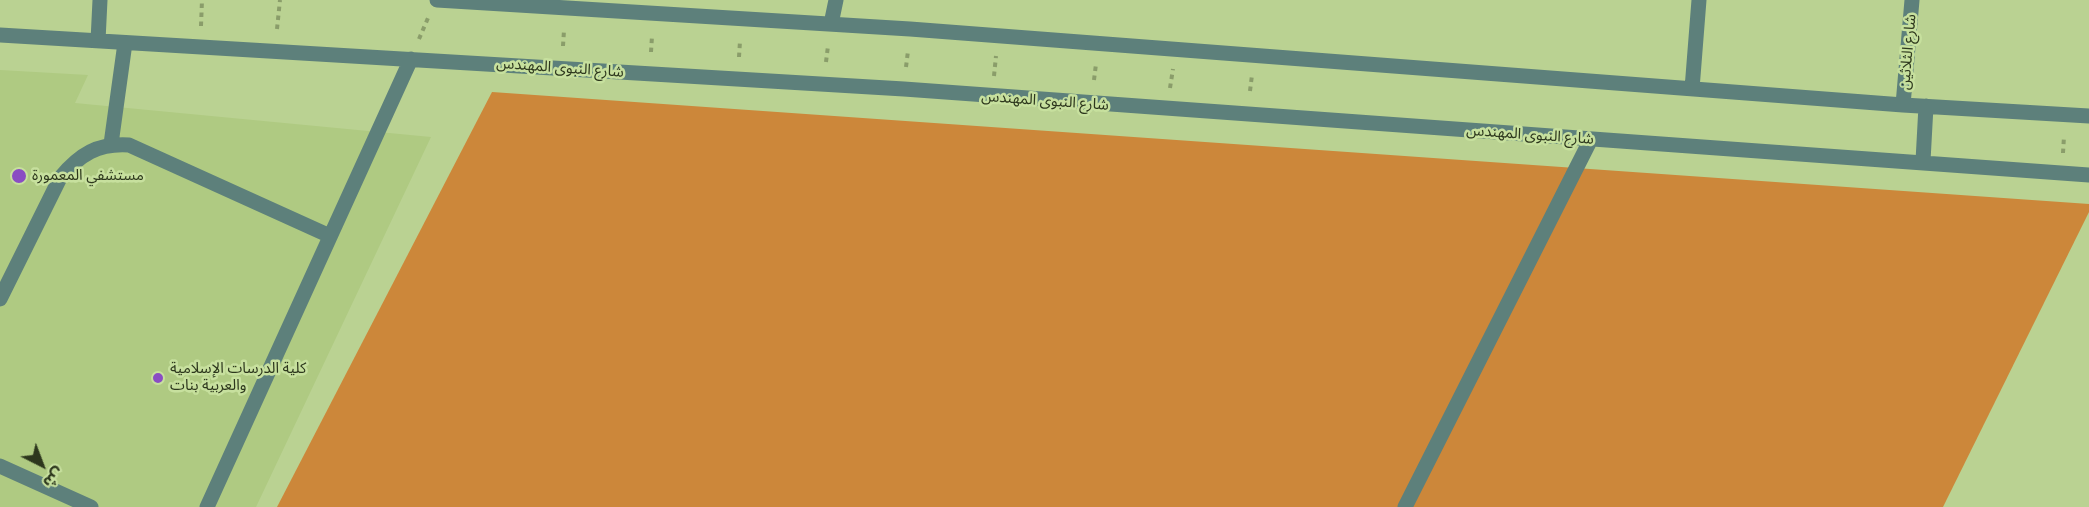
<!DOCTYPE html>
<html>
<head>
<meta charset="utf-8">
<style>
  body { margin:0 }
  #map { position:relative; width:2089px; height:507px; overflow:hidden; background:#bad292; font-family:"PT Serif","Noto Sans Arabic",serif }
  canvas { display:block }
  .north { position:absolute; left:12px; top:435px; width:60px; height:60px; -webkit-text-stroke:4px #c7e09e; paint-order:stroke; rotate:138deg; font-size:16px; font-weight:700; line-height:24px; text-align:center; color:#2d371d }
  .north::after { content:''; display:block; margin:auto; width:21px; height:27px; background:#2d371d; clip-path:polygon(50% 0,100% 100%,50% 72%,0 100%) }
</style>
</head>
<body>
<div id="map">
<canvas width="2089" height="507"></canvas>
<div class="north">ش</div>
</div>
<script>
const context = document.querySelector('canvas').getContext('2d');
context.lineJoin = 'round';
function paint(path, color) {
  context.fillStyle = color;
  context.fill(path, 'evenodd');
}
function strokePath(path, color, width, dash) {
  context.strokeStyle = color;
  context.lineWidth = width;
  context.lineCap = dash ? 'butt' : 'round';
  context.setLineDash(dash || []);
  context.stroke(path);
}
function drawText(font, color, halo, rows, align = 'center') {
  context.font = font + ' "PT Serif","Noto Sans Arabic",serif';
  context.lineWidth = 5;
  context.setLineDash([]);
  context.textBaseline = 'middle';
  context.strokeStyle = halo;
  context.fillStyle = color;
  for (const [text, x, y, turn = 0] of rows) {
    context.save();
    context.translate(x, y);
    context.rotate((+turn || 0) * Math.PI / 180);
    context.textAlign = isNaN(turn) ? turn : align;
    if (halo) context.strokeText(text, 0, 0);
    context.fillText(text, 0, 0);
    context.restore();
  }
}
const built = new Path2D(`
  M 0,70 L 88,75 L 75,103 L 431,137 L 256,507 L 0,507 Z`);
const green = new Path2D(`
  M 492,92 L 2089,204 L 2089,212 L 1943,507 L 277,507 Z`);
const path = new Path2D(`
  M 201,26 L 202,0
  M 277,29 L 280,0
  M 419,39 L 428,18
  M 563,46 L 564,30
  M 651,52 L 652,36
  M 739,57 L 740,41
  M 826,62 L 828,46
  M 906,67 L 908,51
  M 994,76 L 996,56
  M 1094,80 L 1096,64
  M 1170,88 L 1173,69
  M 1250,91 L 1252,75
  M 2063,153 L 2064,136`);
const minor = new Path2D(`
  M 437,0 L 910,29 L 1903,105 L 2089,116
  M 831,24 L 836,0
  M 0,35 L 904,89 L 2089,175
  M 98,41 L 100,0
  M 1692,89 L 1699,0
  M 1903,105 L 1912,0
  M 111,144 L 125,43
  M 1923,161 L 1926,106
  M 0,299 L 60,178 C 80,154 98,143 129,145 L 330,236
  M 0,466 L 91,507
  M 207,507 L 411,59
  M 1405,507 L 1591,139`);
const markers = [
  [19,176,8,"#8a4dc3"],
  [158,378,6,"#8a4dc3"]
];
const streetNames = [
  ["شارع الثلاثين",1908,52,-85],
  ["شارع النبوى المهندس",560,68,4],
  ["شارع النبوى المهندس",1045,101,4],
  ["شارع النبوى المهندس",1530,135,4]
];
const poiNames = [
  ["مستشفي المعمورة",32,176],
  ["كلية الدرسات الإسلامية",170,369],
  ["والعربية بنات",170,386]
];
paint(built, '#afca82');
paint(green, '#cc873a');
strokePath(path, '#8a9d6a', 4, [4.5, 4.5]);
strokePath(minor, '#5d807b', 15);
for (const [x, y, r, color] of markers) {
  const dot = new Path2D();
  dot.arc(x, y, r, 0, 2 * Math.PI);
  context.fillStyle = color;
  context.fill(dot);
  strokePath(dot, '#c7e09e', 2);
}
drawText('15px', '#2d371d', '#c7e09e', streetNames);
drawText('15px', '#2d371d', '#c7e09e', poiNames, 'left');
</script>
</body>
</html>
